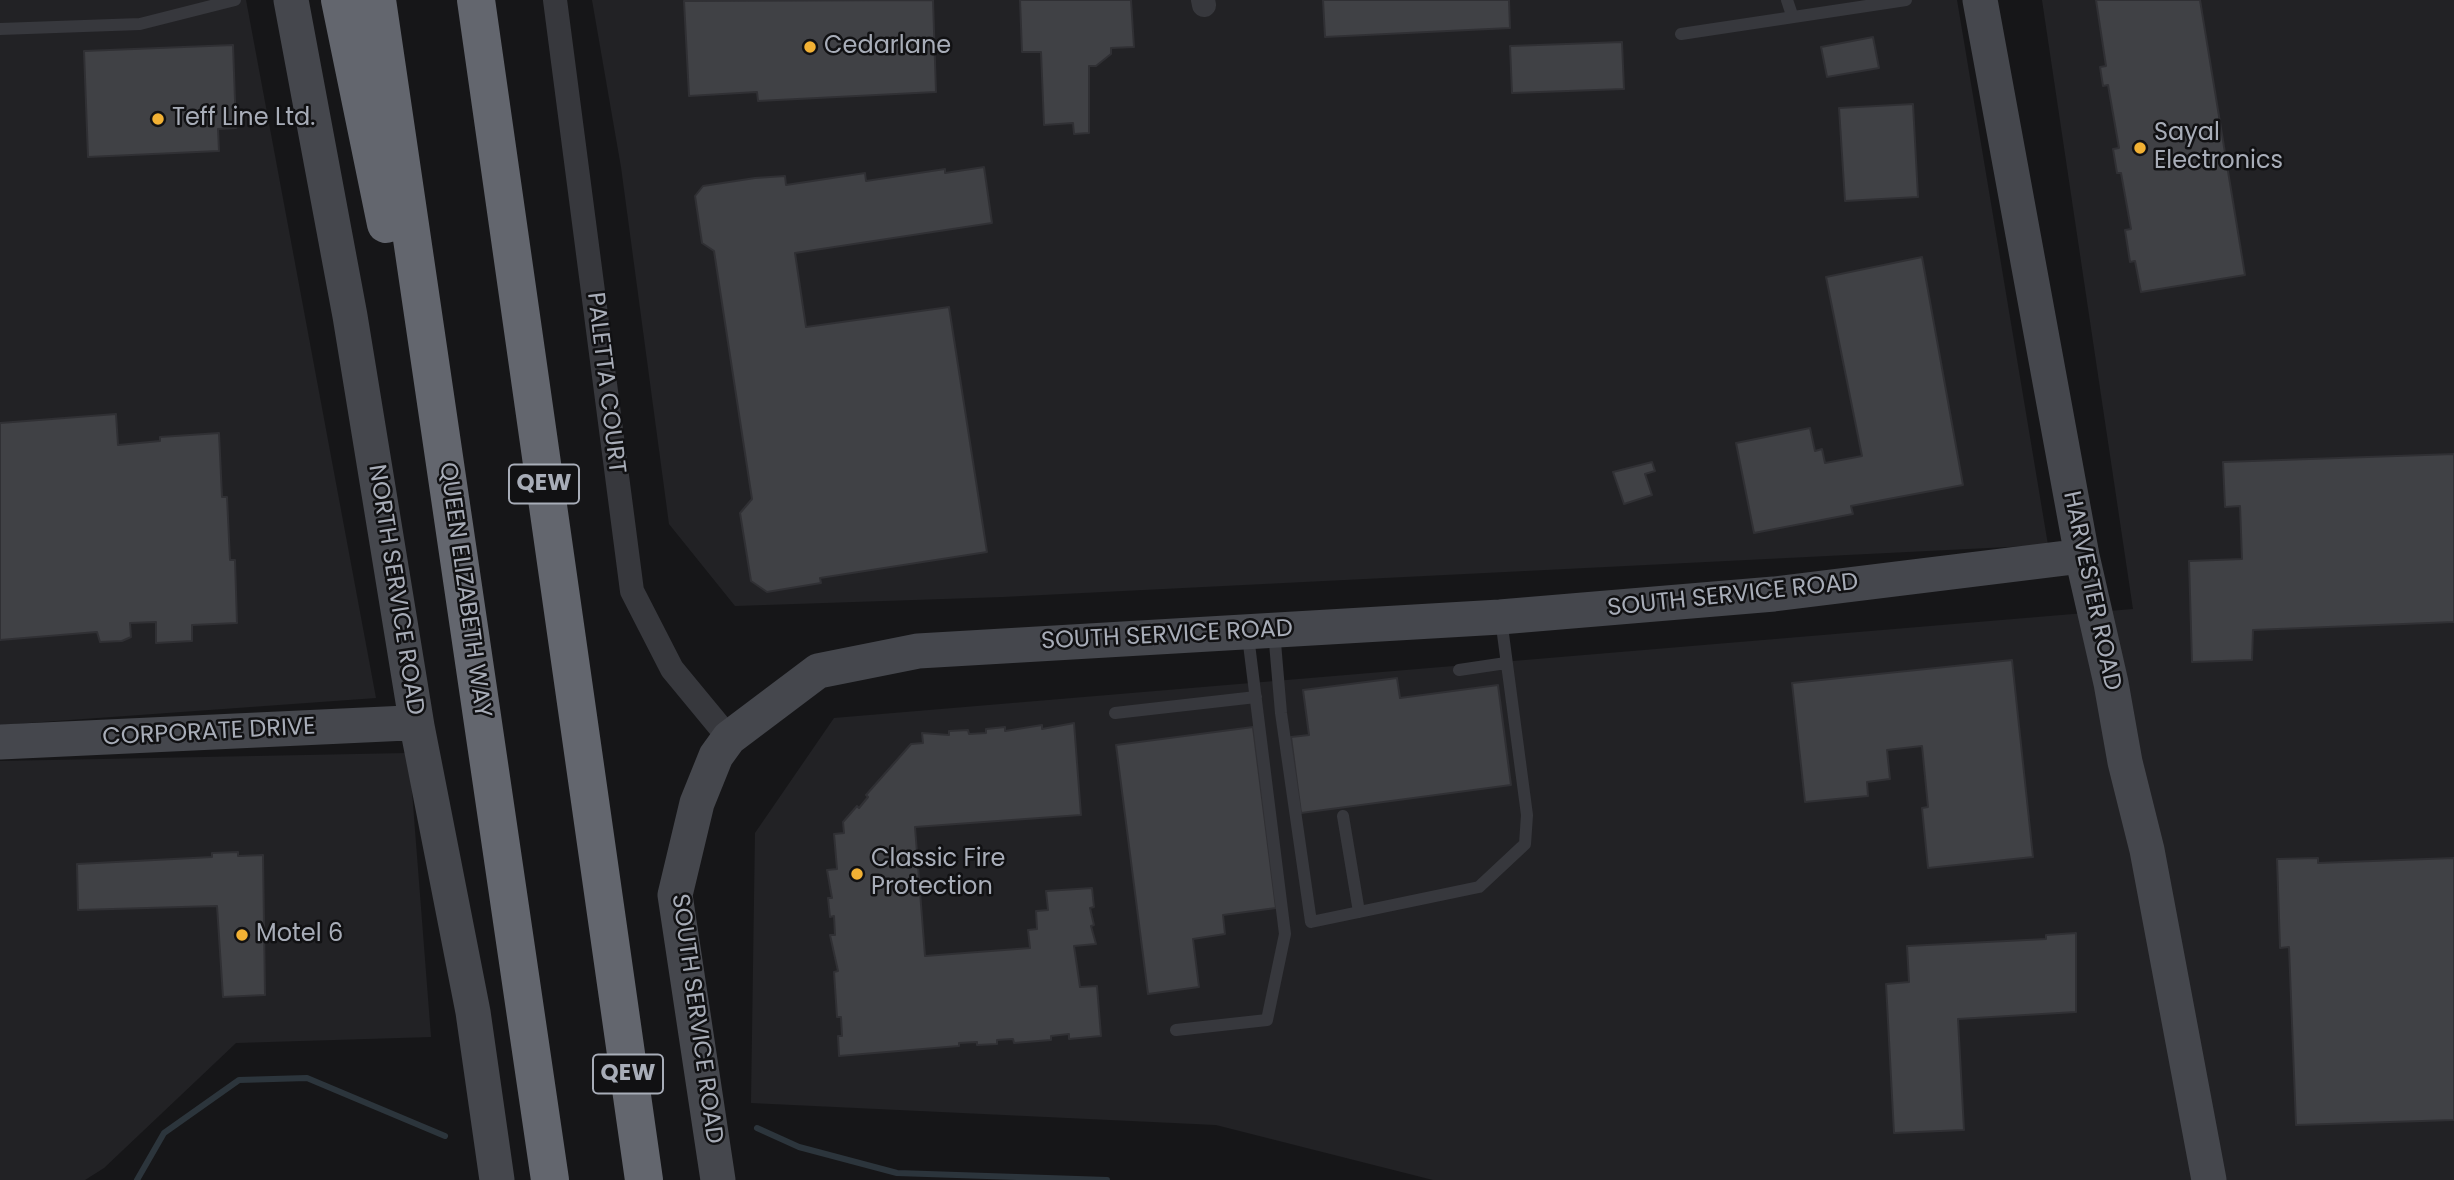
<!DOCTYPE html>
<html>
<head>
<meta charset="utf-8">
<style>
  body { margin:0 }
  canvas { display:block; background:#161618 }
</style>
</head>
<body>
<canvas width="2454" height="1180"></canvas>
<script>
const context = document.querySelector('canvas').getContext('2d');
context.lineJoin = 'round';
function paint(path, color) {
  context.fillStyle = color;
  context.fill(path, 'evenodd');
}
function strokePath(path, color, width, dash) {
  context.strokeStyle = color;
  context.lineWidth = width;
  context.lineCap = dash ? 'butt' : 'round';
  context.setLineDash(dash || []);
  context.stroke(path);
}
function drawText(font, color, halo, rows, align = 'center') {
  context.font = font + ' Poppins,sans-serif';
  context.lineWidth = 5;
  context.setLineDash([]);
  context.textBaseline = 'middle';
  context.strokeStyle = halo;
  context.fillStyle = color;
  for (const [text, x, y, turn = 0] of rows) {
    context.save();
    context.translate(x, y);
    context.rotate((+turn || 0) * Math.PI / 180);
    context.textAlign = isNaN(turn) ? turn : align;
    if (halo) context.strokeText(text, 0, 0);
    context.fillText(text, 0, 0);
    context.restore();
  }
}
const built = new Path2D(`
  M 0,0 L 246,0 L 376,698 L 0,725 Z
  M 592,0 L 1957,0 L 2048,545 L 1002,597 L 735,606 L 669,524 L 621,167 Z
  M 2042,0 L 2454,0 L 2454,1180 L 1433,1180 L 1216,1125 L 751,1103 L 755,833 L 834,718 L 2133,609 Z
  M 409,753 L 431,1037 L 236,1043 L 104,1168 L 85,1180 L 0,1180 L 0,761 Z`);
const stream = new Path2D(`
  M 757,1128 L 799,1147 L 897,1173 L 1107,1180
  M 137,1180 L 164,1133 L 239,1080 L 307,1078 L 445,1136`);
const building = new Path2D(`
  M 933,0 L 936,92 L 758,101 L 757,92 L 689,96 L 684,1 Z
  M 1020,0 L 1131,0 L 1134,47 L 1111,48 L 1111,54 L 1096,66 L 1089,66 L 1089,133 L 1074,134 L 1073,123 L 1044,125 L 1041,52 L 1022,52 Z
  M 1323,0 L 1509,0 L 1510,28 L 1325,37 Z
  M 2096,0 L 2200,0 L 2245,275 L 2141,292 L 2135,261 L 2130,262 L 2125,230 L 2131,229 L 2121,173 L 2117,173 L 2113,149 L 2119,148 L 2108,85 L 2103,86 L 2100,67 L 2106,66 Z
  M 1873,37 L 1879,68 L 1827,77 L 1821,47 Z
  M 1622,42 L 1624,89 L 1512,93 L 1510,46 Z
  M 233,45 L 236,128 L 218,129 L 219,151 L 88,157 L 84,51 Z
  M 1913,104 L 1918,197 L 1845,201 L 1839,108 Z
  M 984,167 L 992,223 L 795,253 L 806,327 L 949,307 L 987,552 L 820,578 L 821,583 L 767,592 L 751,581 L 740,513 L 752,499 L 714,251 L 702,243 L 695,196 L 703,186 L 755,178 L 785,176 L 786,185 L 865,173 L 866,181 L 945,169 L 945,173 Z
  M 1922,257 L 1963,485 L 1851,506 L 1853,514 L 1754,533 L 1736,443 L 1810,428 L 1815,451 L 1822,449 L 1825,463 L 1862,456 L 1826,277 Z
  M 116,414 L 118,445 L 160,441 L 160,437 L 219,433 L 222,497 L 227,497 L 230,560 L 235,560 L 237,623 L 192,625 L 192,641 L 156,643 L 156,622 L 130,623 L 131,637 L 122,641 L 100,642 L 97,632 L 0,640 L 0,423 Z
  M 2454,454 L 2454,622 L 2253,630 L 2252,660 L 2192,662 L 2189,561 L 2242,559 L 2240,506 L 2225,507 L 2223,462 Z
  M 1652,462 L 1655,471 L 1645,474 L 1652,495 L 1624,504 L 1613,472 Z
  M 2012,660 L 2033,857 L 1928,868 L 1922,808 L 1928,807 L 1922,746 L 1887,750 L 1890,779 L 1867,782 L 1868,796 L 1805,802 L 1792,683 Z
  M 1397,678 L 1400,698 L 1498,685 L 1511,785 L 1301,813 L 1291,737 L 1309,735 L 1303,690 Z
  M 1074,723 L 1081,815 L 915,827 L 925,956 L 1030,948 L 1028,930 L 1037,929 L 1036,911 L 1048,910 L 1046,891 L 1092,888 L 1094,907 L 1090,908 L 1094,925 L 1091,926 L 1096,944 L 1074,946 L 1080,987 L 1097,986 L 1101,1036 L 1069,1039 L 1069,1034 L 1051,1036 L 1051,1040 L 1014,1043 L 1013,1039 L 997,1040 L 997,1044 L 977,1045 L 977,1042 L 959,1043 L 959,1046 L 839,1056 L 838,1036 L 842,1036 L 841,1017 L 837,1017 L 834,972 L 838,971 L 830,935 L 835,935 L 834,916 L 830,917 L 828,898 L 832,898 L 827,870 L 837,869 L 834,834 L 844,833 L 843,822 L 857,806 L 859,808 L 868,797 L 866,795 L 911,744 L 923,743 L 922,733 L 949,735 L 949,731 L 968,730 L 969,734 L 986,733 L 986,729 L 1005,727 L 1005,731 L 1042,725 L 1042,729 Z
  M 1253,727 L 1276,908 L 1223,915 L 1225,934 L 1193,939 L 1199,987 L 1148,994 L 1116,745 Z
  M 238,852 L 238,856 L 263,855 L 265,995 L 223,997 L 217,906 L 78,910 L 77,864 L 212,857 L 212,853 Z
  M 2318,858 L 2318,863 L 2454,858 L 2454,1120 L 2296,1125 L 2289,947 L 2280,948 L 2277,859 Z
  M 2076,933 L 2076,1012 L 1958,1019 L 1964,1130 L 1894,1133 L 1886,984 L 1909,982 L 1907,946 L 2046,939 L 2046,935 Z`);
const lane = new Path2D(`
  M 1787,0 L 1792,15
  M 0,29 L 140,24 L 235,0
  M 1681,34 L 1906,0
  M 1274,631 L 1281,713 L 1311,922 L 1479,887 L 1525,844 L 1527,815 L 1501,619
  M 1459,670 L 1506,663
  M 1115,713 L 1256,697
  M 1343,816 L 1359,912
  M 1176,1030 L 1267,1020 L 1285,934 L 1248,636`);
const street = new Path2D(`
  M 555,0 L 632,591 L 672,669 L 729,738
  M 1203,0 L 1204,5`);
const secondary = new Path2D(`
  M 291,0 L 350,316 L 417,726 L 473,1012 L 497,1180
  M 1980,0 L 2082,556 L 2111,683 L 2125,762 L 2147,850 L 2209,1180
  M 0,742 L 407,723 L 417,726
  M 718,1180 L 675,895 L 697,803 L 716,756 L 729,738 L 818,671 L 918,651 L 1500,617 L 1774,594 L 2082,556`);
const highway = new Path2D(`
  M 340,0 L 386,224
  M 377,0 L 550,1180
  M 476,0 L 644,1180`);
const markers = [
  [810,47,7,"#f2b134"],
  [158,119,7,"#f2b134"],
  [2140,148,7,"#f2b134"],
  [857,874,7,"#f2b134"],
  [242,935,7,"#f2b134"]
];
const shields = [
  [544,484,70],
  [628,1074,70]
];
const shieldNames = [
  ["QEW",544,484],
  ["QEW",628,1074]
];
const poiNames = [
  ["Cedarlane",824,47],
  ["Teff Line Ltd.",172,119],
  ["Sayal",2154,134],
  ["Electronics",2154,162],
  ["Classic Fire",871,860],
  ["Protection",871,888],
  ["Motel 6",256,935]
];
const streetNames = [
  ["PALETTA COURT",605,383,83],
  ["NORTH SERVICE ROAD",395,590,81],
  ["QUEEN ELIZABETH WAY",464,590,82],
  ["HARVESTER ROAD",2091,591,78],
  ["SOUTH SERVICE ROAD",1733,596,-6],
  ["SOUTH SERVICE ROAD",1167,636,-3],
  ["CORPORATE DRIVE",209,733,-3],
  ["SOUTH SERVICE ROAD",696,1019,82]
];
paint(built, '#222225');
strokePath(stream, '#2c353c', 6);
paint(building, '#404145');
strokePath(building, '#303034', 2);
strokePath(lane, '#37383d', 12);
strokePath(street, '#37383d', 24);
strokePath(secondary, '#45474d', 35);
strokePath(highway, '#63666e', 38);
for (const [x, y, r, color] of markers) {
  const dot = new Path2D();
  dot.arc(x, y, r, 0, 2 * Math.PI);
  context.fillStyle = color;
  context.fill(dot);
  strokePath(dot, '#111113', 2.5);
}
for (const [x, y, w] of shields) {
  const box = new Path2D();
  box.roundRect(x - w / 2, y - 19.5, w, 39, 5);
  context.fillStyle = '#111113';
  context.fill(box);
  strokePath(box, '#a8adb8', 2);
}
drawText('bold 23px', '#a8adb8', null, shieldNames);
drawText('24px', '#a8adb8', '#111113', poiNames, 'left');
drawText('24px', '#a8adb8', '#111113', streetNames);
</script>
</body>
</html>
